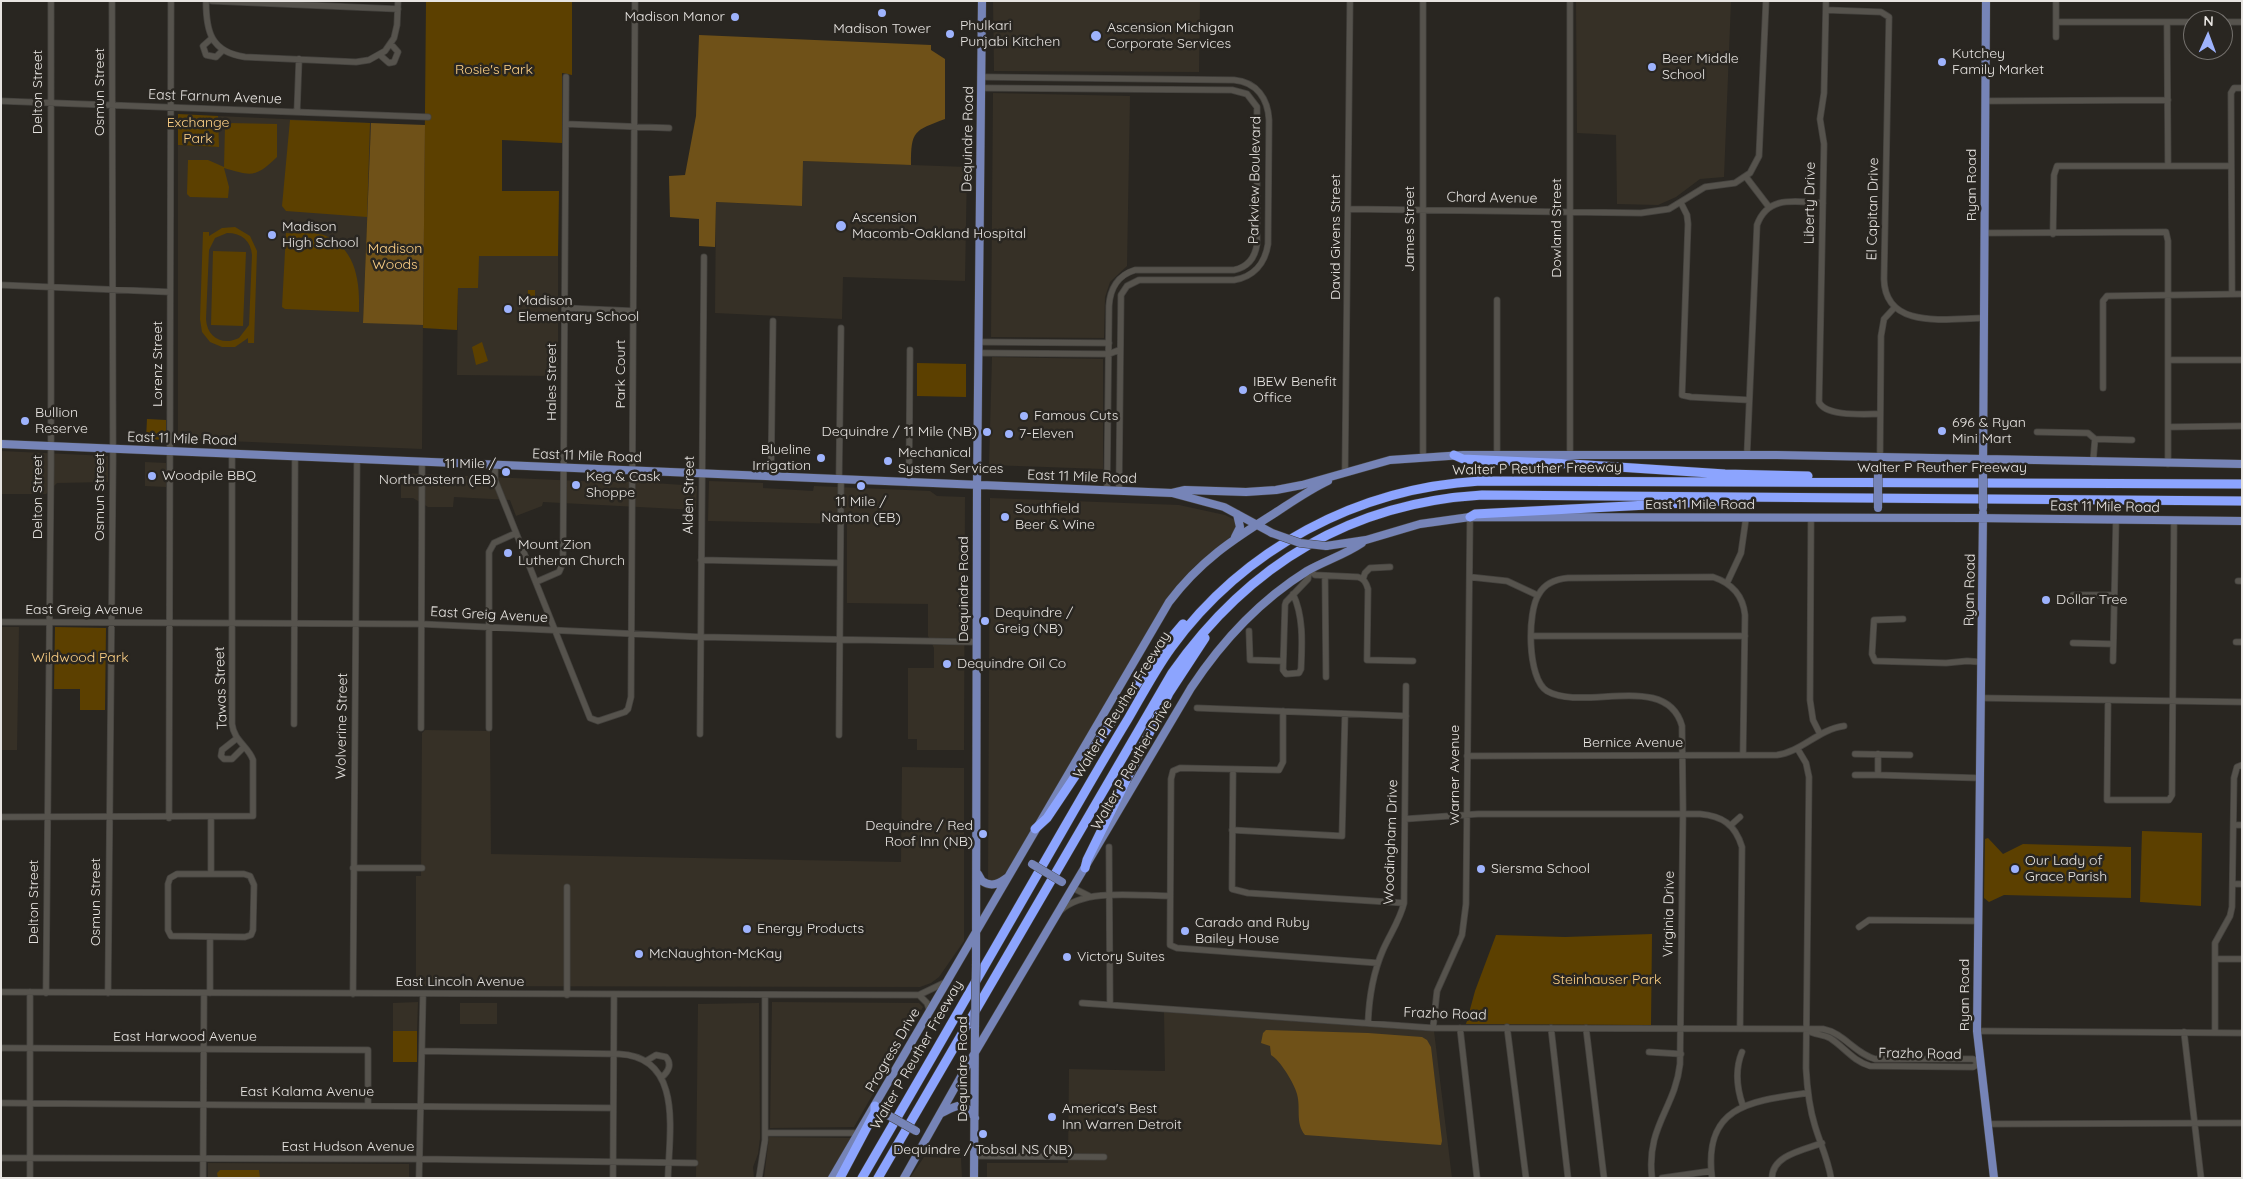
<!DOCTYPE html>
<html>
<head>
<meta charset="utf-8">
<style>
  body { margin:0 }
  #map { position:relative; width:2243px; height:1179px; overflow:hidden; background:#292621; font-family:Quicksand,sans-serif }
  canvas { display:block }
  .frame { position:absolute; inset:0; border:2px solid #e7e4e1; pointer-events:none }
  .north { position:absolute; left:2183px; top:10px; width:50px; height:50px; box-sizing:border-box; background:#292621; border:1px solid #75726e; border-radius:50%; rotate:2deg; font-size:14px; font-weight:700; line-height:20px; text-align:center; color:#e7e4e1 }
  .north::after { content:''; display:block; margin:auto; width:18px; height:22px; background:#9eb3fd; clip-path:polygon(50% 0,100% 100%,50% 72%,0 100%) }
</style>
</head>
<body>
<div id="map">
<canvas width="2243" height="1179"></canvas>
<div class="frame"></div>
<div class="north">N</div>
</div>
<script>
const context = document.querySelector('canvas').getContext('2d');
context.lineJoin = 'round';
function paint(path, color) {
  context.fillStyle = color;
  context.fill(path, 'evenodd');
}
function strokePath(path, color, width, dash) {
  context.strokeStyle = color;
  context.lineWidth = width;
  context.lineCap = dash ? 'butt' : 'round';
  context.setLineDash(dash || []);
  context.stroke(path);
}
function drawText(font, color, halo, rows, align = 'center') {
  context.font = font + ' Quicksand,sans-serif';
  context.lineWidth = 5;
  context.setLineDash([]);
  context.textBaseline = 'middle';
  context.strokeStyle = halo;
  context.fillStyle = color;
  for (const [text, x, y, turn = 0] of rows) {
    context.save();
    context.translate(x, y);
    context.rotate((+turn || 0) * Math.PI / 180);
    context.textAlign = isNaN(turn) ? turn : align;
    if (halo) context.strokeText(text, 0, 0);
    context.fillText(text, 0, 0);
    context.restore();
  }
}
const built = new Path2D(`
  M 993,1 L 1200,1 L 1199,72 L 994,71 Z
  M 1576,1 L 1731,1 L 1724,177 L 1700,179 L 1676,197 L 1658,205 L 1617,204 L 1616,135 L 1577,133 Z
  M 993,93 L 1130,96 L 1127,266 L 1110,282 L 1105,297 L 1104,338 L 991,337 Z
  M 218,116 L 371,123 L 363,322 L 423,325 L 422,449 L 178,439 L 178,145 L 218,147 Z
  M 803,161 L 967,167 L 965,281 L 843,277 L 842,319 L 715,313 L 716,202 L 802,206 Z
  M 479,255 L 558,256 L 558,376 L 457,375 L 458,288 Z
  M 992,357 L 1103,359 L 1103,469 L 989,465 Z
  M 1,451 L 108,456 L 108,482 L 57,483 L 46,494 L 1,494 Z
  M 145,462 L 166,463 L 166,487 L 145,486 Z
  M 401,473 L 603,482 L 640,482 L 697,486 L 696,510 L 543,502 L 542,506 L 516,516 L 510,500 L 454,497 L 453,507 L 428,507 L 413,498 L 401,498 Z
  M 709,481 L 763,483 L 763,488 L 813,491 L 814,486 L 930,491 L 937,496 L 965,497 L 964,750 L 917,750 L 917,739 L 908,739 L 908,668 L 934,668 L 934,648 L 928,636 L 928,604 L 847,603 L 847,524 L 708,521 Z
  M 990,498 L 1179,505 L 1225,515 L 1237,521 L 1237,524 L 1234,535 L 1194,567 L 1163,606 L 1008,870 L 999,880 L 988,882 Z
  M 1,627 L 19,627 L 17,750 L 1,750 Z
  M 425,730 L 490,731 L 491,854 L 901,862 L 902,767 L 964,768 L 964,941 L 939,977 L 931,983 L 920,987 L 416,986 L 416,876 L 421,876 L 422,733 Z
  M 418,1002 L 417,1031 L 393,1031 L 393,1003 Z
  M 772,1002 L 919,1003 L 923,1007 L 854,1127 L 770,1128 Z
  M 460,1003 L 497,1003 L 497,1024 L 460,1024 Z
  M 759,1003 L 760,1138 L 758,1154 L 753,1167 L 754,1178 L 696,1178 L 698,1004 Z
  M 1164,1012 L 1434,1031 L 1452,1178 L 987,1178 L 987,1163 L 1068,1163 L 1069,1069 L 1165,1071 Z
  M 769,1137 L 851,1138 L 828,1178 L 764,1178 Z
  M 924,1157 L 961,1158 L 962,1178 L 910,1178 Z
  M 208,1163 L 409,1164 L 409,1178 L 208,1178 Z`);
const green = new Path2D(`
  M 426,1 L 572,1 L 572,75 L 562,73 L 562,143 L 502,140 L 502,191 L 559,191 L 558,256 L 479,256 L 478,288 L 458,288 L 457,330 L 423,328 Z
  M 178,114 L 218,116 L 219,147 L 178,145 Z
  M 290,120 L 370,123 L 367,217 L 286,211 L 282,206 Z
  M 228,123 L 277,124 L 277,157 C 255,178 252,176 224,168 L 229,187 L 228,198 L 190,197 L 187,194 L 188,160 L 208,160 L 224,167 L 225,126 Z
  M 235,227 L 250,236 L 257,251 L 254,343 L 248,343 L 248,338 L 235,347 L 222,347 L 210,342 L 202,332 L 200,319 L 203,232 L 209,232 L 209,236 L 222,228 ZM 227,233 C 242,233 251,241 252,255 L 249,325 L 239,338 C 223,346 207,338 206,319 L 209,250 L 215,238 Z
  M 286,233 C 298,234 317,231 328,237 C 357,251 360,284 359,312 L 285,309 L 282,307 Z
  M 213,251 L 246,252 L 243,326 L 211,325 Z
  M 528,290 L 535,290 L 535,305 L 527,305 Z
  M 482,342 L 488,361 L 476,365 L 472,347 Z
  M 917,363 L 966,364 L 966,397 L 917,396 Z
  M 147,419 L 166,420 L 166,440 L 146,439 Z
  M 55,627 L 106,628 L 105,710 L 80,710 L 80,689 L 54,689 Z
  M 2142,831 L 2202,833 L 2201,906 L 2140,902 Z
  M 1988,838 L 2003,854 L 2023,844 L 2131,847 L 2131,898 L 2004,895 L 1989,902 L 1984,898 L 1985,839 Z
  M 1652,934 L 1651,1025 L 1466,1024 L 1475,991 L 1496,935 L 1565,937 Z
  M 393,1031 L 417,1031 L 417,1062 L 393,1062 Z
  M 220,1170 L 259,1170 L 260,1178 L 218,1178 L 217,1173 Z`);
const forest = new Path2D(`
  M 699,35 L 931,45 L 931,50 L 945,59 L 945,119 C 914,131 911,130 911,165 L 803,161 L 802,206 L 716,202 L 715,247 L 699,246 L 699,219 L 670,217 L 669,176 L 685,175 L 696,116 Z
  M 371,123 L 425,125 L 423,325 L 363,323 Z
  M 1266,1030 L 1368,1033 L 1422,1037 L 1427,1040 L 1431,1047 L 1442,1141 L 1441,1145 L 1305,1135 C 1295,1123 1301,1108 1297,1094 C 1294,1083 1280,1060 1271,1055 L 1270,1046 L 1261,1043 L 1263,1033 Z`);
const minor = new Path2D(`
  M 206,1 C 206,32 211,52 245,57 L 356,62 L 369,60 L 385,51 L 394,38 L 397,25 L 398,1
  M 212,1 L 398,9
  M 1423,1 L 1423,456
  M 1570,1 L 1570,455
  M 1826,1 L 1824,93 L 1820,119 L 1824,144 L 1819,402 C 1826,417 1865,414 1880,414
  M 2056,1 L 2056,37
  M 1826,10 L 1881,12 L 1889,17 L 1884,279 C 1885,331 1949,318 1984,318
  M 2056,22 L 2193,22
  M 2167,22 L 2168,165
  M 2223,22 L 2242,22
  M 212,38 L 203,46 L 206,55 L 216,57 L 223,50
  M 380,55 L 389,63 L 394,62 L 398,52 L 391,44
  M 982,77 L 1234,80 C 1257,82 1268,99 1269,120 L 1268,244 C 1265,264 1253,277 1234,280 L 1139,280 L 1127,286 L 1121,295 L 1119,491
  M 981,88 L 1232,90 L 1247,94 L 1257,107 L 1257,244 C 1255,258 1248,267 1234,270 L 1135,270 C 1118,275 1110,289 1109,306 L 1107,490
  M 1,101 L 428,117
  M 1985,101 L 2168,100
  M 297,112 L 299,59
  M 566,124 L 669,128
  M 1746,177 L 1769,207
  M 1681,203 L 1687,215 L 1688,224 L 1682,395 L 1691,397 L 1749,400
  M 1349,209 L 1641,213 L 1669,209 L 1705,187 L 1735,183 L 1750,173 L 1759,156 L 1766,1
  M 1984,233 L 2166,232 L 2168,241 L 2168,464
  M 2053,234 L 2054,175 L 2057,166 L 2231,166
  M 1,285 L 170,292
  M 2232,294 L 2231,93 L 2234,88 L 2242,88
  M 565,308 L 634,311
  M 979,342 L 1109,343
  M 979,353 L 1109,354 L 1119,350
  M 2168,360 L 2242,360
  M 2103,388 L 2103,301 L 2107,296 L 2242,294
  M 2168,427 L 2242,426
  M 2037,432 L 2088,433 L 2095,439 L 2093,462
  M 2095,439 L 2132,440
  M 1497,455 L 1497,300
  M 1747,455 L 1757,225 C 1768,194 1797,202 1823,203
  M 1880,458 L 1881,336 L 1884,319 L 1895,307
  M 495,465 L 495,480 L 590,718 L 598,721 L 625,712 L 628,709 L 631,697 L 635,1
  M 1345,472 L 1350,1
  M 771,477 L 773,321
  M 839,479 L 841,328
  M 909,483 L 910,350
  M 1811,518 L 1810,700 L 1813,720 L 1820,734
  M 701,560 L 840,563
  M 1309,570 L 1315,575 L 1358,577 C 1364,579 1366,582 1368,589 L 1367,660 L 1413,661
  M 1325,576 L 1326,677
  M 1470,577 L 1507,581 L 1537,595
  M 1363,579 L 1365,573 L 1370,568 L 1390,567
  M 2238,581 L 2242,581
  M 536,582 L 559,572 L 563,563 L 566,77
  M 1727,583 L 1741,553 L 1746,518
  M 1293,594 C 1304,617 1302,645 1301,669 L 1299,673 L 1286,674 L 1283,670 L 1285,605 L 1286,602 L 1308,579 L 1309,570
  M 2073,595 L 2114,595
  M 1903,619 L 1874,620 L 1872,654 L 1875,661 L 1946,663 L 1967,661 L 1981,662
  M 1,622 L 421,624 L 701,637 L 976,642
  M 1249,631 L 1250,660 L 1283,661
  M 1532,636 L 1745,636
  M 2236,642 L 2242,642
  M 2073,643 L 2113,644
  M 2113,661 L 2116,519
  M 1981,698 L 2242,702
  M 2108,700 L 2107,800 L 2169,800 L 2172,795 L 2174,520
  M 1197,708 L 1406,716
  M 1283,711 L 1283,762 L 1279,770 L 1180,768 L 1173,771 L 1171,779 L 1170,945 L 1177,948 L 1378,963
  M 294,724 L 295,456
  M 421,728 L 422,462
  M 489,728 L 489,552 L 494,543 L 516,533
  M 700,734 L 704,257
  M 839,735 L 841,480
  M 236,739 L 222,750 L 221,756 L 224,759 L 232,759 L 244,747
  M 1797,748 L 1806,763 L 1809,777 L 1806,1068 C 1807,1087 1809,1107 1815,1126 C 1820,1143 1828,1159 1831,1178
  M 1855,754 L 1910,755
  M 1878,754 L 1878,775 L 1979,778
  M 1467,756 L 1777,755 C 1801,752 1819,729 1844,726
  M 1233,770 L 1232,889 L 1248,893 L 1404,903
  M 1855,775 L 1878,775
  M 1,817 L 253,816 L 253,760 C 248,746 234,741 232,724 L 232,454
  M 169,818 L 171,1
  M 1405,819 L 1478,814 L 1700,814 C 1722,816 1735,824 1742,847 L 1740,1029
  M 1731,825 L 1740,817
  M 2234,825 L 2242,825
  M 1232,830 L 1342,836 L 1345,714
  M 1109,847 L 1110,1005
  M 353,868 L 422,868
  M 177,874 L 244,874 L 250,876 L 254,885 L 253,930 L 251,935 L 245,937 L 171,936 L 168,930 L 168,884 L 170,878 Z
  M 211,874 L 211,818
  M 2233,884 L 2242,884
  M 1073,888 L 1089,896
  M 1061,910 C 1086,888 1138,896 1170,896
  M 1859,927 L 1869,920 L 1978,921
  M 2216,959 L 2242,959
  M 1,992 L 919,995 L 946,982
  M 46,993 L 51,463 L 51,1
  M 108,993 L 113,461 L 112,1
  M 210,993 L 210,937
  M 353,994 L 357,459
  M 567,995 L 567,887
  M 919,995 L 927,1003 L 930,1012
  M 1082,1003 L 1433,1028 L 1823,1029 C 1844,1033 1854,1053 1875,1059 L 1973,1059 L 1980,1063
  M 1368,1023 C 1369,997 1373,973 1383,950 C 1390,934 1400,920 1404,903 L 1406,686
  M 1507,1027 L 1526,1178
  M 1433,1028 L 1437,991 L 1462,935 L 1466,904 L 1470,517
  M 1460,1028 L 1477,1178
  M 1551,1028 L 1568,1178
  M 1586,1028 L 1604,1178
  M 1807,1030 C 1814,1035 1822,1034 1830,1038 C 1844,1047 1853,1061 1870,1066 L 1973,1067 L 1980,1063
  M 1977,1031 L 2242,1033
  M 2184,1032 L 2201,1178
  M 2215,1033 L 2215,943 L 2230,916 L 2232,907 L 2234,778 L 2237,767 L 2242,765
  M 1,1048 L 368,1050 L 368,1105
  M 422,1051 L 619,1054 C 684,1057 669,1133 668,1178
  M 1649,1052 L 1681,1054
  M 1742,1052 C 1735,1069 1737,1089 1743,1106
  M 646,1061 L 656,1055 L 666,1057 C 672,1064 669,1071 662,1077
  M 1,1103 L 613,1108
  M 1987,1124 L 2242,1123
  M 765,1133 L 858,1133
  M 974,1156 L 1104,1157
  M 1,1158 L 419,1159 L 695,1163
  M 30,1178 L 30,992
  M 203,1178 L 204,993
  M 419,1178 L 423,995
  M 613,1178 L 614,995
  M 759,1178 L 765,1140 L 765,995
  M 1652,1178 C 1646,1126 1675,1109 1680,1064 L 1683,809 L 1682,726 C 1667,671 1583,712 1547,691 C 1527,679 1527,611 1539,594 C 1545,583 1557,579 1568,578 L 1713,577 C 1731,583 1743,595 1745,615 L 1743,755
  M 1662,1178 L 1711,1171
  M 1712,1178 C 1703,1105 1751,1101 1808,1093
  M 1772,1178 C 1772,1155 1804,1150 1822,1143`);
const major = new Path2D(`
  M 1,444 L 1172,493 L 1185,490 L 1246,492 L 1276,490 L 1302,485 L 1390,460 L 1463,455 L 1777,455 L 2242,464
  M 1983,472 L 1986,1
  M 1172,493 L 1224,507 L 1272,533
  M 1983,513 L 1977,1031 L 1994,1178
  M 1235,537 L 1240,527 L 1237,514
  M 1326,546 L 1366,540 L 1420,524 L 1470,517 L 1973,518 L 2242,521
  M 978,874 L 982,881 C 992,888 1000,883 1008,877
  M 976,964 L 977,486 L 982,1
  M 940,1114 C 956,1106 963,1099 975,1118
  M 832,1178 L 1169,602 C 1200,561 1232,540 1275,513 C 1292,502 1309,490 1328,481
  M 904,1178 L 967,1066 L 1191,688 C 1222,641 1259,601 1307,571 C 1325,561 1346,554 1362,543
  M 974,1178 L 975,1027`);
const highway = new Path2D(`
  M 1454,455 L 1463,459 L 1572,464 L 1725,474 L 1808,476
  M 1470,517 L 1475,514 L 1494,513 L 1725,501
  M 1035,829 L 1047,818 L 1155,657 L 1183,624
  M 1085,868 L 1087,860 L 1169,693 L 1205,638
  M 840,1178 L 875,1112 L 875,1106
  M 862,1178 C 922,1075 982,971 1041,868 C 1070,818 1098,768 1128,719 C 1142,695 1155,670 1171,648 C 1244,548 1358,488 1480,481 L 2242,484
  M 878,1178 L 1172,673 C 1248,565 1349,503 1482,495 L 2242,501`);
const majorBridge = new Path2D(`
  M 1878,471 L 1878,508
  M 1983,508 L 1983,472
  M 1272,533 L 1300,543 L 1326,546
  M 1032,864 L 1062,882
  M 975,1027 L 976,964
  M 886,1114 L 916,1131`);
const markers = [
  [882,13,5,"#9eb3fd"],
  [735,17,5,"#9eb3fd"],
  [950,34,5,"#9eb3fd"],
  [1096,36,6,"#9eb3fd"],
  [1942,62,5,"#9eb3fd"],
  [1652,67,5,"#9eb3fd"],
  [841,226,6,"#9eb3fd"],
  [272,235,5,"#9eb3fd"],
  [508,309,5,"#9eb3fd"],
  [1243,390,5,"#9eb3fd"],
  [1024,416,5,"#9eb3fd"],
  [25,421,5,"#9eb3fd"],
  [1942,431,5,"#9eb3fd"],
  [987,432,5,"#9eb3fd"],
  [1009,434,5,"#9eb3fd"],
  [821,458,5,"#9eb3fd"],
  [888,461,5,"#9eb3fd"],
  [506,472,5,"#9eb3fd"],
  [152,476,5,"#9eb3fd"],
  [576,485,5,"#9eb3fd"],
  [861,486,5,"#9eb3fd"],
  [1005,517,5,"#9eb3fd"],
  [508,553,5,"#9eb3fd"],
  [2046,600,5,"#9eb3fd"],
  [985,621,5,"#9eb3fd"],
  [947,664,5,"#9eb3fd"],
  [983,834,5,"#9eb3fd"],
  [1481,869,5,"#9eb3fd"],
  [2015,869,5,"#9eb3fd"],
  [747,929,5,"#9eb3fd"],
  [1185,931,5,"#9eb3fd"],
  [639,954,5,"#9eb3fd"],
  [1067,957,5,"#9eb3fd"],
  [1052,1117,5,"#9eb3fd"],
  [983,1134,5,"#9eb3fd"]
];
const poiNames = [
  ["Madison Manor",725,17,"right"],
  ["Phulkari",960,26],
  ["Punjabi Kitchen",960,42],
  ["Ascension Michigan",1107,28],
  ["Corporate Services",1107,44],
  ["Madison Tower",882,29,"center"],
  ["Kutchey",1952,54],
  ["Family Market",1952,70],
  ["Beer Middle",1662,59],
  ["School",1662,75],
  ["Ascension",852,218],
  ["Macomb-Oakland Hospital",852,234],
  ["Madison",282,227],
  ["High School",282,243],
  ["Madison",518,301],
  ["Elementary School",518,317],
  ["IBEW Benefit",1253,382],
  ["Office",1253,398],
  ["Bullion",35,413],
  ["Reserve",35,429],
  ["Famous Cuts",1034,416],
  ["696 & Ryan",1952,423],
  ["Mini Mart",1952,439],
  ["Dequindre / 11 Mile (NB)",977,432,"right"],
  ["7-Eleven",1019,434],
  ["Blueline",811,450,"right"],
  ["Irrigation",811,466,"right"],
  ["Mechanical",898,453],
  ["System Services",898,469],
  ["11 Mile /",496,464,"right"],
  ["Northeastern (EB)",496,480,"right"],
  ["Woodpile BBQ",162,476],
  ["Keg & Cask",586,477],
  ["Shoppe",586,493],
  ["11 Mile /",861,502,"center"],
  ["Nanton (EB)",861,518,"center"],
  ["Southfield",1015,509],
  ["Beer & Wine",1015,525],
  ["Mount Zion",518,545],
  ["Lutheran Church",518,561],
  ["Dollar Tree",2056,600],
  ["Dequindre /",995,613],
  ["Greig (NB)",995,629],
  ["Dequindre Oil Co",957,664],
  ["Dequindre / Red",973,826,"right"],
  ["Roof Inn (NB)",973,842,"right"],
  ["Our Lady of",2025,861],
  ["Grace Parish",2025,877],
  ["Siersma School",1491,869],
  ["Carado and Ruby",1195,923],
  ["Bailey House",1195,939],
  ["Energy Products",757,929],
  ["McNaughton-McKay",649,954],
  ["Victory Suites",1077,957],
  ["America's Best",1062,1109],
  ["Inn Warren Detroit",1062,1125],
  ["Dequindre / Tobsal NS (NB)",983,1150,"center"]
];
const parkNames = [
  ["Rosie's Park",494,70],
  ["Exchange",198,123],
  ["Park",198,139],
  ["Madison",395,249],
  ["Woods",395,265],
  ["Wildwood Park",80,658],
  ["Steinhauser Park",1607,980]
];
const streetNames = [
  ["Delton Street",38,92,-90],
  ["Osmun Street",100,92,-90],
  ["East Farnum Avenue",215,97,2],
  ["Dequindre Road",968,139,-89],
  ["Parkview Boulevard",1255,180,-89],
  ["Ryan Road",1972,185,-90],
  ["Chard Avenue",1492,198,1],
  ["Liberty Drive",1810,203,-89],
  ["El Capitan Drive",1873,209,-89],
  ["Dowland Street",1557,228,-90],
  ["James Street",1410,229,-90],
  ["David Givens Street",1336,237,-90],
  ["Lorenz Street",158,364,-90],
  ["Park Court",621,374,-90],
  ["Hales Street",552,382,-90],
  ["East 11 Mile Road",182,439,2],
  ["East 11 Mile Road",587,456,2],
  ["Walter P Reuther Freeway",1942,468],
  ["Walter P Reuther Freeway",1537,469,-1],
  ["East 11 Mile Road",1082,477,2],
  ["Alden Street",689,495,-89],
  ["Delton Street",38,497,-90],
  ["Osmun Street",100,497,-90],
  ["East 11 Mile Road",1700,505],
  ["East 11 Mile Road",2105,507,1],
  ["Dequindre Road",964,589,-90],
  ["Ryan Road",1970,590,-89],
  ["East Greig Avenue",84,610],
  ["East Greig Avenue",489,615,3],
  ["Tawas Street",221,688,-92],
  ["Walter P Reuther Freeway",1122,705,-58],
  ["Wolverine Street",342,726,-89],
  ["Bernice Avenue",1633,743],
  ["Walter P Reuther Drive",1132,765,-60],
  ["Warner Avenue",1455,775,-90],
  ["Woodingham Drive",1391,842,-88],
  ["Delton Street",34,902,-90],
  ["Osmun Street",96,902,-90],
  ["Virginia Drive",1669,914,-89],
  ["East Lincoln Avenue",460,982],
  ["Ryan Road",1965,995,-90],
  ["Frazho Road",1445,1014,2],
  ["East Harwood Avenue",185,1037],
  ["Progress Drive",893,1050,-60],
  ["Frazho Road",1920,1054,1],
  ["Walter P Reuther Freeway",917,1055,-60],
  ["Dequindre Road",963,1069,-90],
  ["East Kalama Avenue",307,1092],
  ["East Hudson Avenue",348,1147]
];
paint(built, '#363026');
paint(green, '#5c4000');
paint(forest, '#6f5118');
strokePath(minor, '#44423e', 7);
strokePath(major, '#44423e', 9);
strokePath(highway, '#44423e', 10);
strokePath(minor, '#56534d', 5.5);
strokePath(major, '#7684b7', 8);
strokePath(highway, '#8ca4fe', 9);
strokePath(majorBridge, '#44423e', 9, []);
strokePath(majorBridge, '#7684b7', 8);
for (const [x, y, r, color] of markers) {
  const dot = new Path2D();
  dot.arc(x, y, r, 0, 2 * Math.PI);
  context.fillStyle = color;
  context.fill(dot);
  strokePath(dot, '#292621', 2);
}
drawText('14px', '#e7e4e1', '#292621', poiNames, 'left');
drawText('14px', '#fed186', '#292621', parkNames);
drawText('14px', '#e7e4e1', '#292621', streetNames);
</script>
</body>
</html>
